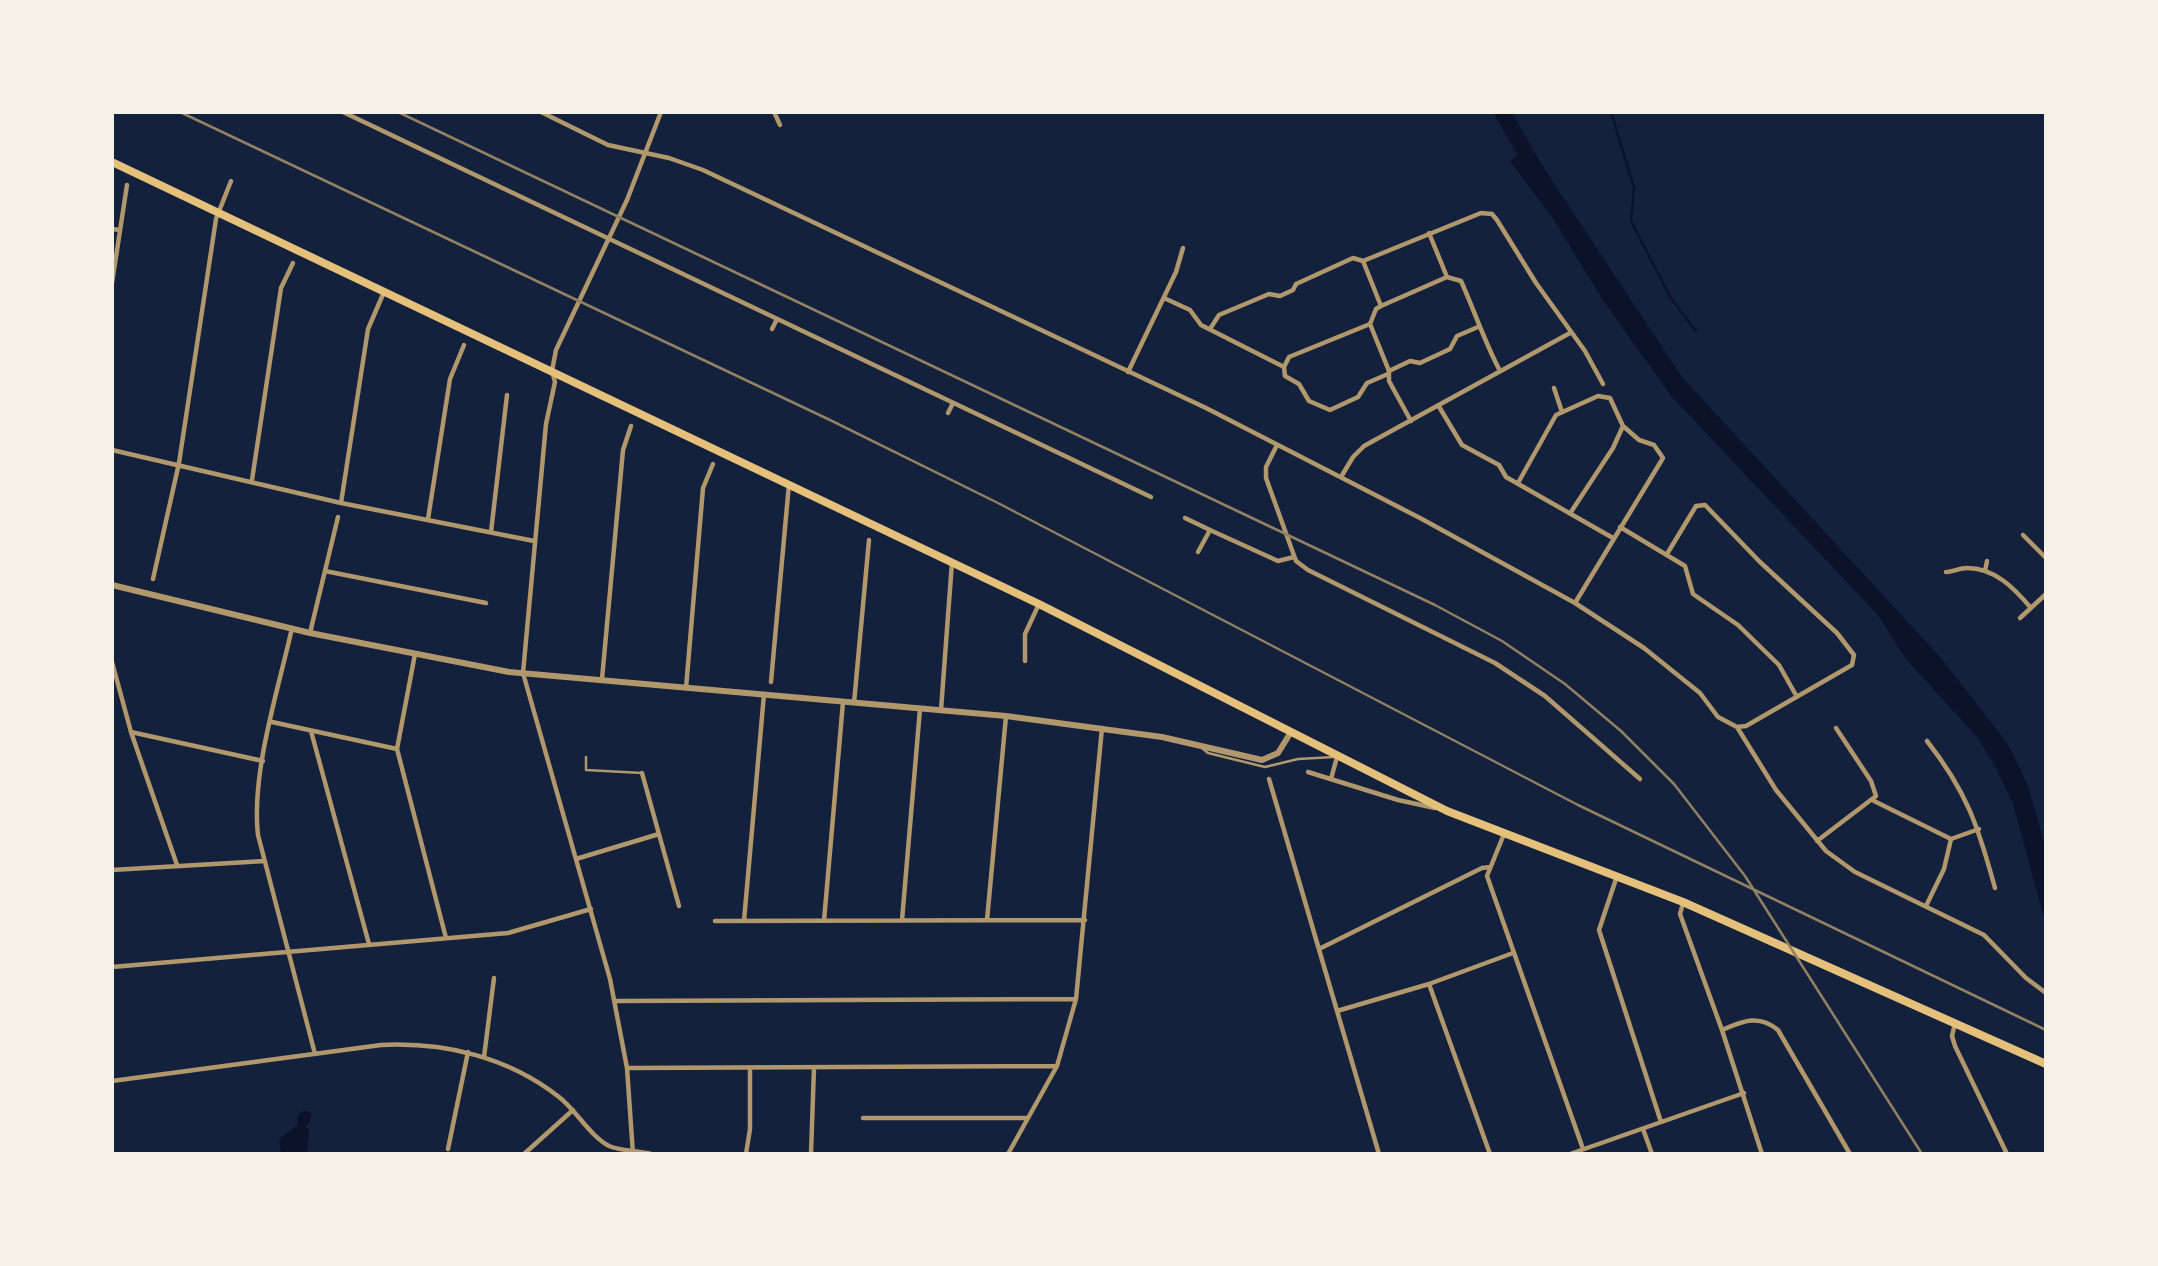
<!DOCTYPE html>
<html>
<head>
<meta charset="utf-8">
<style>
  body { margin:0 }
  #map { position:relative; width:2158px; height:1266px; overflow:hidden; background:#14213d; font-family:Karla,sans-serif }
  canvas { display:block }
  .frame { position:absolute; inset:0; border:114px solid #f6f1e7; pointer-events:none }
</style>
</head>
<body>
<div id="map">
<canvas width="2158" height="1266"></canvas>
<div class="frame"></div>
</div>
<script>
const context = document.querySelector('canvas').getContext('2d');
context.lineJoin = 'round';
function paint(path, color) {
  context.fillStyle = color;
  context.fill(path, 'evenodd');
}
function strokePath(path, color, width, dash) {
  context.strokeStyle = color;
  context.lineWidth = width;
  context.lineCap = dash ? 'butt' : 'round';
  context.setLineDash(dash || []);
  context.stroke(path);
}
const water = new Path2D(`
  M 1530,147 L 1682,377 L 1940,657 L 2008,744 L 2028,786 L 2046,848 L 2046,925 L 2013,804 L 1995,766 L 1977,737 L 1906,659 L 1877,614 L 1672,397 L 1602,299 L 1554,220 L 1510,161 Z
  M 304,1110 L 312,1113 L 309,1124 L 305,1126 L 309,1130 L 307,1154 L 281,1154 L 279,1139 L 297,1125 L 298,1115 Z`);
const stream = new Path2D(`
  M 1611,112 L 1634,188 L 1631,221 L 1670,297 L 1696,331`);
const river = new Path2D(`
  M 1502,112 L 1535,169`);
const service = new Path2D(`
  M 1202,748 L 1208,753 L 1265,767 L 1298,759 L 1334,757
  M 586,757 L 586,770 L 642,773`);
const minor = new Path2D(`
  M 343,112 L 1151,497
  M 541,112 L 608,145 L 669,158 L 703,170 L 1206,408 L 1420,518 L 1575,603 L 1644,648 L 1700,693 L 1718,717 L 1737,727 L 1776,790 L 1826,851 L 1855,872 L 1984,935 L 2026,978 L 2046,993
  M 774,112 L 780,125
  M 112,229 L 120,230
  M 1429,233 L 1447,277 L 1461,281 C 1475,312 1484,341 1500,371
  M 1363,261 L 1381,306 L 1376,309 L 1370,324 L 1389,371 L 1389,381 L 1411,421
  M 112,283 L 127,185
  M 1164,298 L 1190,310 L 1201,325 L 1284,367 L 1285,376 L 1299,384 L 1309,401 L 1330,410 L 1358,397 L 1367,383 L 1388,374
  M 1381,306 L 1447,277
  M 772,329 L 777,319
  M 1210,329 L 1219,315 L 1269,294 L 1280,296 L 1293,290 L 1296,284 L 1353,258 L 1363,261 L 1481,213 L 1492,214 L 1497,220 L 1536,283 L 1585,351 L 1603,384
  M 1284,367 L 1289,357 L 1370,324
  M 1389,371 L 1410,361 L 1420,363 L 1450,349 L 1457,336 L 1478,327
  M 1128,372 L 1176,272 L 1183,248
  M 1554,388 L 1562,412
  M 1438,405 L 1462,445 L 1499,465 L 1506,477 L 1613,538
  M 948,413 L 953,403
  M 1277,445 L 1266,467 L 1266,478 L 1296,561 L 1308,570 L 1495,663 L 1545,696 L 1640,779
  M 112,450 L 341,503 L 534,541
  M 1341,477 L 1353,457 L 1364,446 L 1570,333
  M 252,480 L 281,288 L 293,263
  M 1518,483 L 1556,415 L 1598,396 L 1610,398 L 1623,426 L 1613,448 L 1571,512
  M 341,503 L 368,329 L 384,292
  M 1185,518 L 1210,530
  M 428,519 L 450,379 L 464,345
  M 1620,527 L 1685,566 L 1693,594 L 1738,625 L 1779,665 L 1797,697
  M 491,532 L 507,395
  M 2023,535 L 2046,558
  M 1198,552 L 1210,530 L 1278,561 L 1294,557
  M 1667,554 L 1696,506 L 1705,505 L 1760,562 L 1837,633 L 1854,655 L 1852,665 L 1746,726 L 1737,727
  M 325,571 L 486,603
  M 1985,571 L 1987,561
  M 1946,572 C 1953,572 1959,568 1967,568 C 1995,568 2014,588 2031,608
  M 153,579 L 179,463 L 216,219 L 231,181
  M 1575,603 L 1663,458 L 1654,445 L 1639,440 L 1623,426
  M 2020,618 L 2046,594
  M 292,628 C 278,691 251,773 258,835 L 315,1054
  M 310,633 L 338,517
  M 415,654 L 397,749 L 446,938
  M 1025,661 L 1025,634 L 1039,604
  M 112,662 L 131,732 L 177,865
  M 602,679 L 623,450 L 631,426
  M 771,682 L 789,484
  M 686,688 L 703,488 L 713,464
  M 854,703 L 869,540
  M 941,710 L 952,562
  M 272,722 L 397,749
  M 311,731 L 369,944
  M 131,732 L 263,761
  M 1927,741 C 1967,792 1978,826 1995,888
  M 1308,772 L 1398,800 L 1435,808
  M 642,773 L 679,906
  M 1269,779 L 1379,1154
  M 1331,779 L 1337,757
  M 1874,801 L 1951,839
  M 1504,834 L 1487,876 L 1583,1149
  M 1817,841 L 1876,796 L 1871,781 L 1836,728
  M 576,859 L 659,834
  M 112,870 L 265,861
  M 1617,876 L 1599,930 L 1661,1122
  M 1683,903 L 1680,914 L 1722,1030 L 1762,1154
  M 1926,906 L 1944,869 L 1951,839 L 1979,829
  M 902,920 L 920,709
  M 987,920 L 1006,716
  M 715,921 L 1085,920
  M 744,921 L 764,694
  M 824,921 L 843,702
  M 1319,949 L 1482,868 L 1490,867
  M 112,967 L 508,933 L 591,909
  M 1429,984 L 1490,1154
  M 615,1001 L 1076,999
  M 1337,1011 L 1429,984 L 1513,953
  M 1955,1023 L 1952,1036 L 1955,1046 L 2007,1154
  M 1722,1030 C 1743,1021 1759,1014 1778,1030 L 1850,1154
  M 484,1057 L 494,978
  M 628,1068 L 1057,1066
  M 112,1081 L 381,1045 C 445,1042 508,1057 559,1097 C 576,1110 590,1136 609,1146 C 621,1151 639,1151 651,1154
  M 863,1118 L 1028,1118
  M 1643,1129 L 1652,1154
  M 448,1149 L 468,1052
  M 524,1154 L 573,1110
  M 633,1154 L 627,1068 L 610,979 L 523,673 L 546,424 L 555,382 L 552,371 L 556,350 L 627,200 L 661,112
  M 746,1154 L 750,1129 L 750,1068
  M 811,1154 L 814,1068
  M 1008,1154 L 1057,1066 L 1076,999 L 1102,728
  M 1570,1154 L 1744,1093`);
const tertiary = new Path2D(`
  M 112,585 L 310,633 L 509,672 L 1006,716 L 1162,737 L 1262,760 L 1278,753 L 1291,732`);
const primary = new Path2D(`
  M 112,162 L 1039,604 L 1447,811 L 1683,902 L 2046,1064`);
const rail = new Path2D(`
  M 180,112 L 830,420 L 996,502 L 1578,805 L 2046,1030
  M 398,112 L 1435,605 L 1502,641 L 1565,684 L 1621,731 L 1674,784 L 1745,876 L 1922,1154`);
paint(water, '#0b132b');
strokePath(stream, '#0b132b', 2.5);
strokePath(river, '#0b132b', 16);
strokePath(service, '#b1986c', 2.5);
strokePath(minor, '#b1986c', 4.5);
strokePath(tertiary, '#b1986c', 6);
strokePath(primary, '#e5c07b', 8);
strokePath(rail, '#918062', 2.5);
</script>
</body>
</html>
